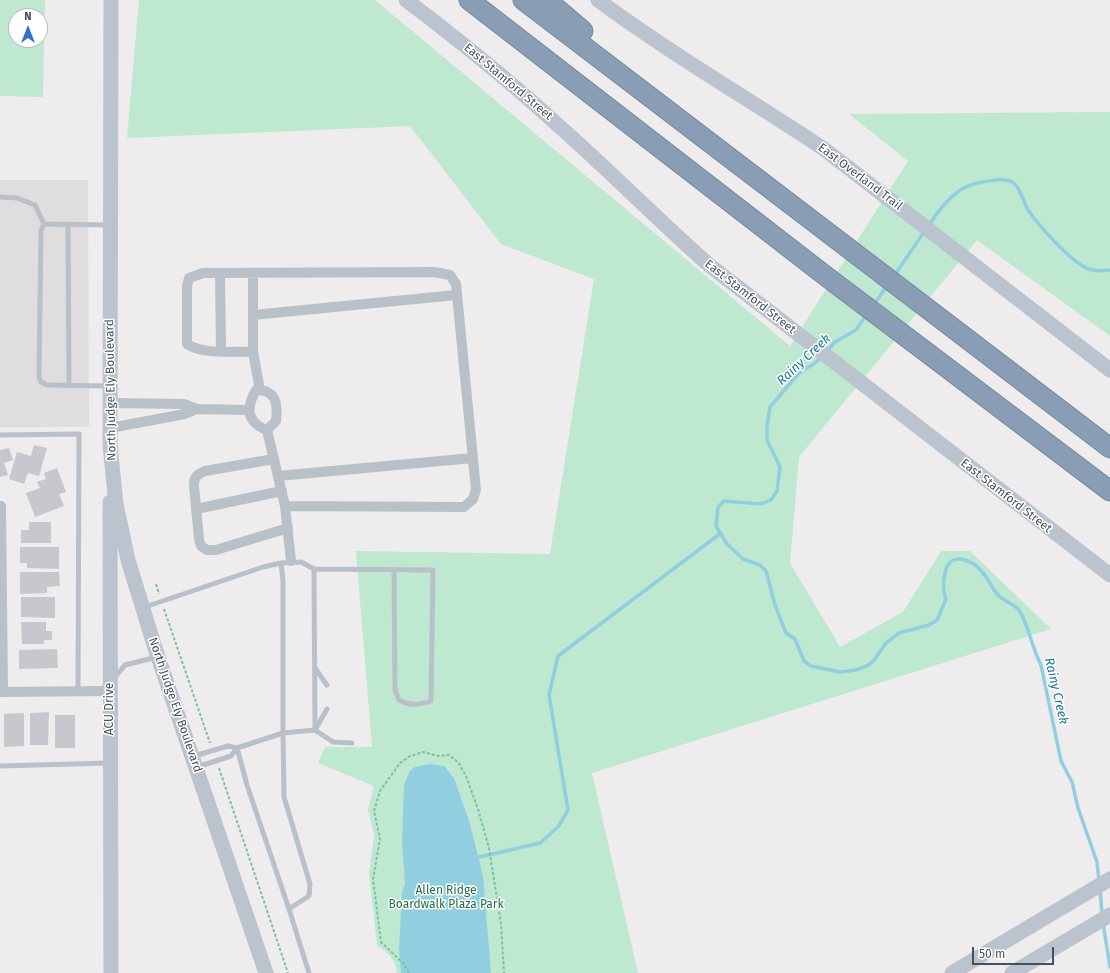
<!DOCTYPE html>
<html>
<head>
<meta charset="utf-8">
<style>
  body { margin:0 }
  #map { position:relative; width:1110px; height:973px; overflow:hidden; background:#eeecec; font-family:"Fira Sans",sans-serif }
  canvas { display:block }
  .north { position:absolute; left:8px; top:8px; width:40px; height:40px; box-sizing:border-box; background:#fff; border:1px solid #b5b9bc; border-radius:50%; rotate:0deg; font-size:11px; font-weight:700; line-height:16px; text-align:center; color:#474f57 }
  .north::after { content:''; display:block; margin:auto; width:14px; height:18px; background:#2e70c6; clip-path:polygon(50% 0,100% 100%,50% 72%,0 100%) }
  .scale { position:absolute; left:972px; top:947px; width:82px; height:18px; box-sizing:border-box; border:2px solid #474f57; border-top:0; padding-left:5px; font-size:12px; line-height:14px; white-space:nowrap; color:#474f57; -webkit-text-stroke:3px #fff; paint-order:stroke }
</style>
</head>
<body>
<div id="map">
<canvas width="1110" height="973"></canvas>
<div class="north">N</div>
<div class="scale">50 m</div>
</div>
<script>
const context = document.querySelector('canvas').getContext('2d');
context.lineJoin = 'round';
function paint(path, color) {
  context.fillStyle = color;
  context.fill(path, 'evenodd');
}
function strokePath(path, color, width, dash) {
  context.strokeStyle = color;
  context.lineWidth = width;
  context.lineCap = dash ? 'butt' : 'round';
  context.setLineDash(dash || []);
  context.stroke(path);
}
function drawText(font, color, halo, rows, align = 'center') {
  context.font = font + ' "Fira Sans",sans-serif';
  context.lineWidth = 3;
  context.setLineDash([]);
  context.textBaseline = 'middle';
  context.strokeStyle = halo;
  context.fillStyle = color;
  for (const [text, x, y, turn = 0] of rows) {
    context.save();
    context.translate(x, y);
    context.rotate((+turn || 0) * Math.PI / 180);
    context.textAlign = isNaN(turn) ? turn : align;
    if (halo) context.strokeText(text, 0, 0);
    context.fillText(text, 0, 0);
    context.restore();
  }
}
const education = new Path2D(`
  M 0,180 L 88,180 L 89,427 L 0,427 Z`);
const green = new Path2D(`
  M 0,0 L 45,0 L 43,97 L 0,96 ZM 16,16 L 40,16 L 40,40 L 16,40 Z
  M 139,0 L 375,0 L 790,346 L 908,161 L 849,114 L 1110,112 L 1110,336 L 977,240 L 799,457 L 790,563 L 840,647 L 903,612 L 941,551 L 970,551 L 1051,629 L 592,773 L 638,973 L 397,973 C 396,959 388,953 377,945 L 369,873 L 374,835 L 368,810 L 374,786 L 318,763 L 325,747 L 372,747 L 356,551 L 550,554 L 594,279 L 501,244 L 410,126 L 127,138 Z`);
const water = new Path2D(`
  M 429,764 L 444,766 L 454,778 L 470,824 L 483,876 L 491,973 L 401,973 L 399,949 L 402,892 L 405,884 L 402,843 L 404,785 L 410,771 L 415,767 Z`);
const stream = new Path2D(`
  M 929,225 C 937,212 947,200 959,191 C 967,184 1001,176 1012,182 C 1021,187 1023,202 1028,210 C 1038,225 1073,264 1089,269 C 1095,271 1104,271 1110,270
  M 894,276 L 924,232
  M 873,306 L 888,284
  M 827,351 L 835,342 L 856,330 L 867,314
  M 821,357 L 815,363 L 799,373 L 770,407 L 767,427 L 767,440 L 780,467 L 777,491 L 771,500 L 761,504 L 724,501 L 718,507 L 716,526 L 727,544 L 743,559 L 760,565 L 766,571 L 775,605 L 786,633 L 795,639 L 804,661 L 811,666 L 840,672 L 856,670 L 869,665 L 875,659 L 886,643 L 899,633 L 929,625 L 937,620 L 946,599 C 942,589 943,579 946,569 C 953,550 975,562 983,573 C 989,580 992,589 999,596 C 1004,601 1014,604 1019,610 C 1028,624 1032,648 1041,665 L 1061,761 L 1072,782 L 1078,808 L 1097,862 L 1099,881
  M 475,858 L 540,843 L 558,827 L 568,810 L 549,695 L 558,656 L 721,533
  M 1100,889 L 1102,915
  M 1103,923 L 1110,967`);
const building = new Path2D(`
  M 34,445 L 47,448 L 39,476 L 28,473 L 24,484 L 9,479 L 17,452 L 31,456 Z
  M 9,448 L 13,460 L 4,463 L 8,475 L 0,477 L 0,450 Z
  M 57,468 L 66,492 L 59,494 L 64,506 L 35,517 L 26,493 L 40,488 L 37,482 L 46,479 L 44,473 Z
  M 29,522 L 51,522 L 51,543 L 21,543 L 21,530 L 29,530 Z
  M 20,547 L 59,547 L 59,569 L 27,568 L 27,563 L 20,563 Z
  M 20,572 L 59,572 L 60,586 L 47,587 L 47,593 L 20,594 Z
  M 21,597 L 55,597 L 55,618 L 21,617 Z
  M 21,622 L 46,622 L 46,631 L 52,631 L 52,640 L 44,640 L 44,644 L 22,644 Z
  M 57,649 L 58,668 L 19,669 L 19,650 Z
  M 49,712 L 48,745 L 30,745 L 30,713 Z
  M 24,713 L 24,746 L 4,747 L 4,714 Z
  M 55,715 L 75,715 L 75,748 L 55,748 Z`);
const path = new Path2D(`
  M 156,584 L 159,594
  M 164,609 L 210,743
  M 219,768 L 288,973
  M 409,973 L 404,964 L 381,942 L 373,879 L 380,839 L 374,811 L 380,791 L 400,763 L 410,756 L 423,752 L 439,756 L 449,755 L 458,762 L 466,776 L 478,809 L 489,848 L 501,924 L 504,973`);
const lane = new Path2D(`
  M 0,197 L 17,198 L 35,205 L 44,224
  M 68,224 L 69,385
  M 109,386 L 47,385 L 41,382 L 39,377 L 41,230 L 44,224 L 110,225
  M 0,435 L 79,434 L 78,691
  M 145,607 L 263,567 L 281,563 L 301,562 L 314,569 L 433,570 L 431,701 C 419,705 410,706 399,700 L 395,690 L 394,570
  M 315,668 L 327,685
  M 115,677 L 125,665 L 157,657
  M 327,709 L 315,730 L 333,742 L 352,743
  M 237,748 L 247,785 L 289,909
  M 194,756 L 228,746 L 237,748 L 283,733 L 283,581 L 281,563
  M 0,766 L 109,763
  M 197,767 L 231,756 L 237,748
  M 309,973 L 289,909 L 309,896 L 310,884 L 284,797 L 283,733 L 315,730 L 314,569`);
const street = new Path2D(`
  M 220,273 L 221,351
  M 253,273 L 253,352 L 260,390
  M 253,315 L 456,295
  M 253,352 C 233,351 204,355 187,344 L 187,286 L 189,278 L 203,273 L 434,272 L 450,275 L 456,284 L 476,490 L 473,499 L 464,507 L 285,506
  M 197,409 L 249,410
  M 110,428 L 185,414 L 197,409 L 184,404 L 110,403
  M 267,430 C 246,422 246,408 256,390 C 276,390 278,403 276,421 L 267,430 L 285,506 L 291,561
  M 274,459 L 205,471 C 196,475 194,477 194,486 L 199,539 L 201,546 L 207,550 L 216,550 L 288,528
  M 278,476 L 473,458
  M 1,506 L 3,692
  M 196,509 L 282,491
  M 0,692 L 110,691`);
const secondary = new Path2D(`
  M 111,0 L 110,445 L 116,504 L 128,560 L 155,648 L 266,973
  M 406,0 C 459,40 511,82 560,127 C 611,172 658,220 709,265 L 1110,575
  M 598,0 C 671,54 749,99 824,149 L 1110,370
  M 110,502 L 111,973
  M 952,973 L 1110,879
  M 1012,973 L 1110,915`);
const highway = new Path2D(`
  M 469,0 L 827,277 L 1110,491
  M 523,0 L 1110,448
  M 547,0 L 583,31`);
const streetNames = [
  ["East Stamford Street",508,82,40],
  ["East Overland Trail",860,177,37],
  ["East Stamford Street",750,297,38],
  ["North Judge Ely Boulevard",111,390,-91],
  ["East Stamford Street",1006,496,38],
  ["North Judge Ely Boulevard",175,705,71],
  ["ACU Drive",110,709,-90]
];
const parkNames = [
  ["Allen Ridge",446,891],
  ["Boardwalk Plaza Park",446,905]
];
const waterNames = [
  ["Rainy Creek",804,360,-43],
  ["Rainy Creek",1056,691,77]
];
paint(education, '#dfdddd');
paint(green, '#bee8cf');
paint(water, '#91cfe0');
strokePath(stream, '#91cfe0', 3.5);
paint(building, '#c7c8ce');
strokePath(highway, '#7489a1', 21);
strokePath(path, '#7bc19f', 2, [3, 2]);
strokePath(lane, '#b9c0c7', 5);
strokePath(street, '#b9c0c7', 10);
strokePath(secondary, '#bbc4ce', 15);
strokePath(highway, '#899eb5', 19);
drawText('12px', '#474f57', '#fff', streetNames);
drawText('12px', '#216e48', '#fff', parkNames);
drawText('italic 13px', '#1d7a93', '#fff', waterNames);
</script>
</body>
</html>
